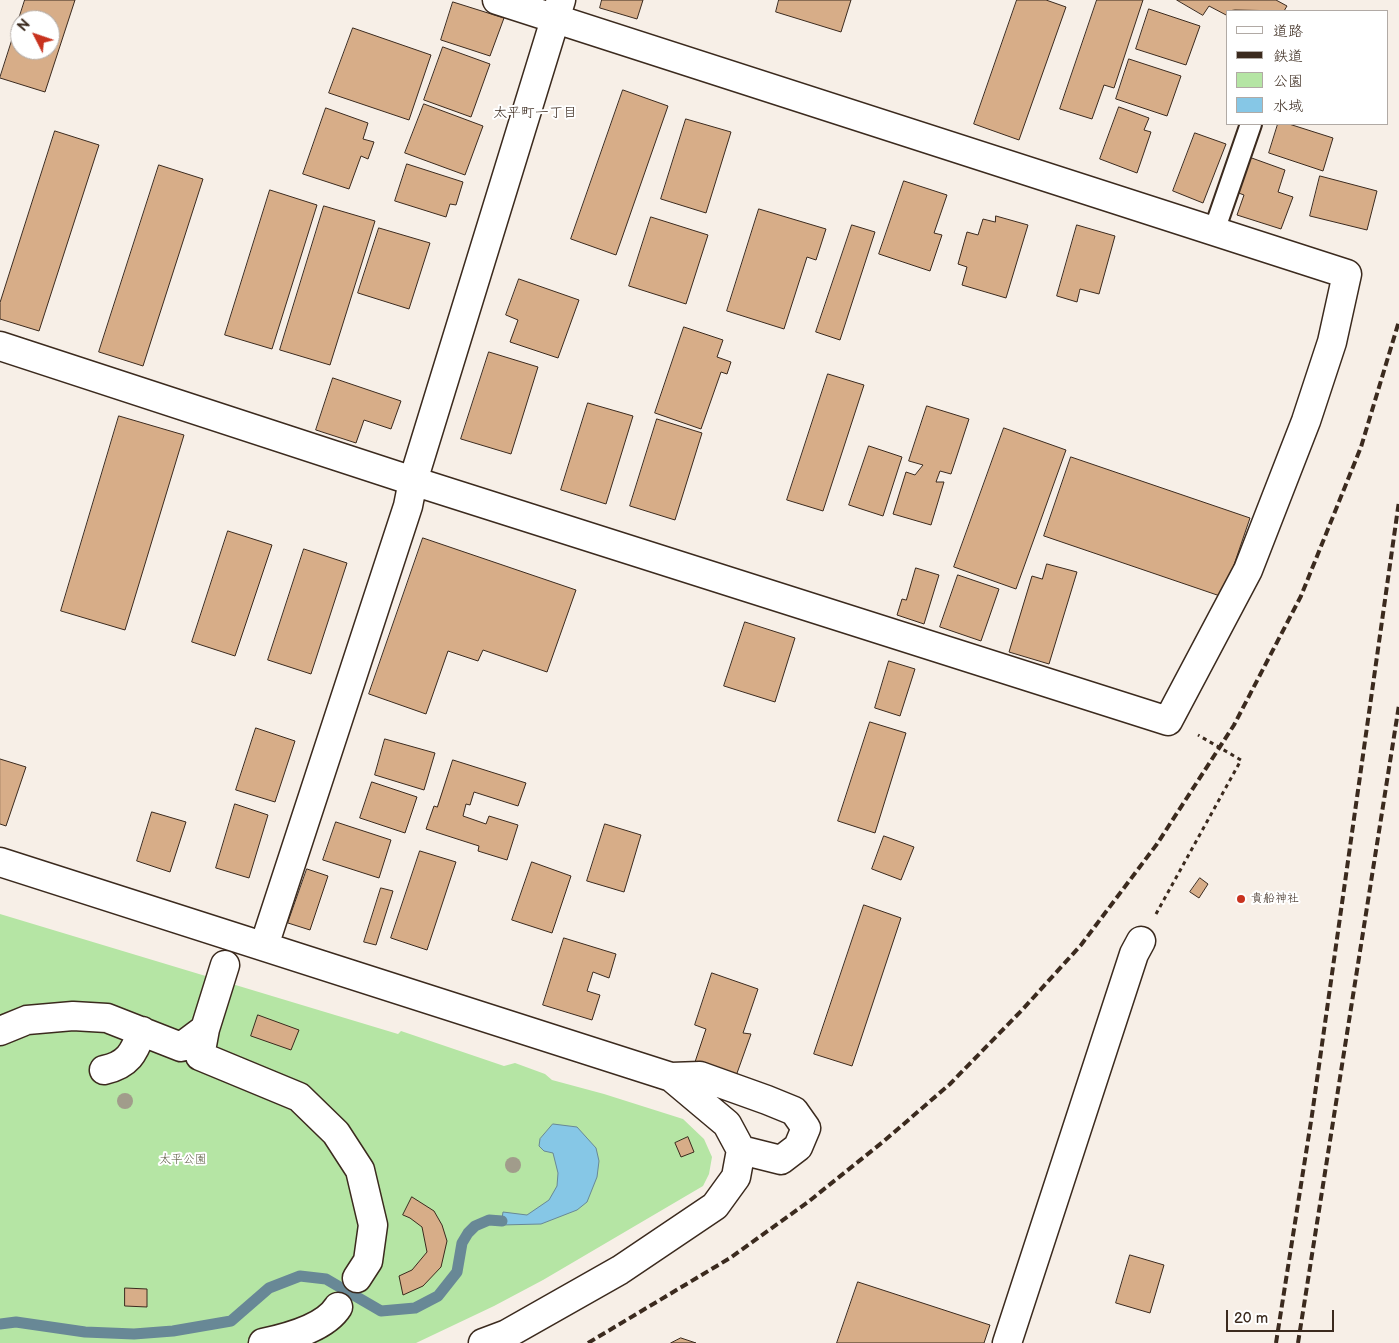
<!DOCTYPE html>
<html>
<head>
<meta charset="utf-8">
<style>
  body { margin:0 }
  #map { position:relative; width:1399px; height:1343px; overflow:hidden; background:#f7efe7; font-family:"Balsamiq Sans","Klee One",sans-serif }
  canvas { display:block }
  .legend { position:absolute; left:1226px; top:10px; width:162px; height:115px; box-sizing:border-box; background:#fff; border:1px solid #b1aaa5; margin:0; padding:6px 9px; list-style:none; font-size:15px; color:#3b2a1e }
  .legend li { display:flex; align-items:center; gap:10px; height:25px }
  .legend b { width:25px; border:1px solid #b1aaa5 }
  .north { position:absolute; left:10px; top:10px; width:50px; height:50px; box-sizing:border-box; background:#fff; border:1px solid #b1aaa5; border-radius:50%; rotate:311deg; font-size:14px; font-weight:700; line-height:20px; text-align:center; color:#3b2a1e }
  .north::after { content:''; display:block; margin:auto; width:18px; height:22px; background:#c8321e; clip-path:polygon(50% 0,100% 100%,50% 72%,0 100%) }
  .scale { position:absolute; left:1226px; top:1310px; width:108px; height:22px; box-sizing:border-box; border:2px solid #3b2a1e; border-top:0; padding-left:6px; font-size:15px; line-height:18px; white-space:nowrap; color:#3b2a1e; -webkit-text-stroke:4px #fff; paint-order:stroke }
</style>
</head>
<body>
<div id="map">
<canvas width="1399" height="1343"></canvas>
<ul class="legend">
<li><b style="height:6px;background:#fff"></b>道路</li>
<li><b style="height:6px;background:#3b2a1e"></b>鉄道</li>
<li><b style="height:14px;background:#b5e5a4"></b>公園</li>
<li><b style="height:14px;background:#86c7e6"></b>水域</li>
</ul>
<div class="north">N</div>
<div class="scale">20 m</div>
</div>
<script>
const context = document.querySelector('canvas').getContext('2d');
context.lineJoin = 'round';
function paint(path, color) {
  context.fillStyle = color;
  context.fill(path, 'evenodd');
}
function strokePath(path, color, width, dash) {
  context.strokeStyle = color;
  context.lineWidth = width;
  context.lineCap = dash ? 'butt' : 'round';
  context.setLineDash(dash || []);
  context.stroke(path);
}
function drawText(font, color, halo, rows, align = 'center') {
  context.font = font + ' "Balsamiq Sans","Klee One",sans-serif';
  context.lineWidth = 4;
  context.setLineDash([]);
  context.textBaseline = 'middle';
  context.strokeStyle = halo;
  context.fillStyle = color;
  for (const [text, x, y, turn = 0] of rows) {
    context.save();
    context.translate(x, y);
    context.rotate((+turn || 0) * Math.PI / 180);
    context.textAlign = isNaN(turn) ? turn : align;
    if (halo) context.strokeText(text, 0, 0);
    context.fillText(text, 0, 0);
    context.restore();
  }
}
const green = new Path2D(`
  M 0,914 L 398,1034 L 401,1031 L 504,1066 L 515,1063 L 545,1074 L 552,1080 L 604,1094 L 683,1119 L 704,1139 L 712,1157 L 709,1174 L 703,1186 L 543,1280 L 494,1306 L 416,1343 L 0,1343 Z`);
const water = new Path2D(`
  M 553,1124 L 577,1127 L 596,1148 L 599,1161 L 597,1177 L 587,1202 L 577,1210 L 541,1224 L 501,1225 L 503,1212 L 527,1215 L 549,1200 L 557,1186 L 558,1173 L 553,1153 L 544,1151 L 539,1146 L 540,1139 Z`);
const stream = new Path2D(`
  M 0,1324 L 16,1322 L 85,1332 L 134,1334 L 173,1331 L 231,1321 L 269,1288 L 300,1276 L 326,1279 L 381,1311 L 415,1308 L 438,1296 L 457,1272 L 462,1243 L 468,1233 L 475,1226 L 489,1220 L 502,1221`);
const building = new Path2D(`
  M 25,0 L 75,0 L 45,92 L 0,78 ZM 20,20 L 50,20 L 50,50 L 20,50 Z
  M 602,0 L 643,0 L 637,19 L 600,8 Z
  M 779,0 L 851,0 L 841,32 L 776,12 Z
  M 1017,0 L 1046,0 L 1066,7 L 1019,140 L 974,124 Z
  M 1097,0 L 1143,0 L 1114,88 L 1104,85 L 1092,119 L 1060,109 Z
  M 1177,0 L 1276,0 L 1287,6 L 1284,11 L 1235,10 L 1228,11 L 1228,16 L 1209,6 L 1203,15 Z
  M 453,2 L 504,18 L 490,56 L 441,40 Z
  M 1149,9 L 1200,26 L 1186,65 L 1136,49 Z
  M 353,28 L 431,55 L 409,120 L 329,93 Z
  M 443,47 L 490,64 L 471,117 L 424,100 Z
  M 1129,59 L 1181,76 L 1167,116 L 1116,99 Z
  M 623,90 L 668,106 L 616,255 L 571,239 Z
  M 424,104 L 483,126 L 465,175 L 405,153 Z
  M 1119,107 L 1149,118 L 1144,130 L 1151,132 L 1137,173 L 1100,159 Z
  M 326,108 L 368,123 L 363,139 L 374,142 L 368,159 L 361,156 L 349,189 L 303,174 Z
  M 686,119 L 731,132 L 706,213 L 661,199 Z
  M 1278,124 L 1289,124 L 1333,138 L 1323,171 L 1269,153 Z
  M 55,131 L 99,145 L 39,331 L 0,319 L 0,303 Z
  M 1195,133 L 1226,144 L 1203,203 L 1173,191 Z
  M 1249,157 L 1285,170 L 1278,192 L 1293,197 L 1281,229 L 1237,215 L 1244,195 L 1236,192 Z
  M 407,164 L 463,182 L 456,205 L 450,204 L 446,217 L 395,201 Z
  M 159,165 L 203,179 L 143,366 L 99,352 Z
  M 1320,176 L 1377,191 L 1367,230 L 1310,216 Z
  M 904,181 L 947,195 L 934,233 L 942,235 L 930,271 L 879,254 Z
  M 270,190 L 317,205 L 272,349 L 225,335 Z
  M 324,206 L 375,221 L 330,365 L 280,350 Z
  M 759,209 L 826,229 L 816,260 L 807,257 L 784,329 L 727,311 Z
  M 996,216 L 1028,225 L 1006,298 L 962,285 L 967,267 L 958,264 L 967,232 L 978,235 L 983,219 L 995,222 Z
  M 651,217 L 708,235 L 686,304 L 629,286 Z
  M 852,225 L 875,232 L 840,340 L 816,332 Z
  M 1077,225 L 1115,236 L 1099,294 L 1080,289 L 1077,302 L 1057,296 Z
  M 379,228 L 430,243 L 409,309 L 358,293 Z
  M 519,279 L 579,300 L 558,358 L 510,342 L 518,320 L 506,315 Z
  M 684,327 L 723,340 L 717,357 L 731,362 L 727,374 L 721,372 L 701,429 L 655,413 Z
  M 489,352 L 538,367 L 511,454 L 461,439 Z
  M 828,374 L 864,385 L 823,511 L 787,500 Z
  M 333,378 L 401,401 L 391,429 L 364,420 L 356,443 L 316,430 Z
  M 588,403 L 633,416 L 606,504 L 561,490 Z
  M 927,406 L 969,419 L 951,474 L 940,471 L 936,482 L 944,482 L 931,525 L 893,514 L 906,472 L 915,475 L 923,465 L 909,461 Z
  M 119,416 L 184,435 L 125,630 L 61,611 Z
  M 657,419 L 702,433 L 675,520 L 630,506 Z
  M 1004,428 L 1066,450 L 1016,589 L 954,567 Z
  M 869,446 L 902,457 L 883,516 L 849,505 Z
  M 1071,457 L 1250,518 L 1223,597 L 1044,536 Z
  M 228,531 L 272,545 L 235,656 L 192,642 Z
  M 423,538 L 576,590 L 547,672 L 483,650 L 478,661 L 448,651 L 426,714 L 369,694 Z
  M 304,549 L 347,563 L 311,674 L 268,660 Z
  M 1047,564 L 1077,572 L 1049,664 L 1009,652 L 1032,576 L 1042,579 Z
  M 916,568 L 939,575 L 924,624 L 897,615 L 902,599 L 906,600 Z
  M 958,575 L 999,589 L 981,641 L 940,627 Z
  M 745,622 L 795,638 L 775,702 L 724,686 Z
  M 889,661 L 915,669 L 900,716 L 875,708 Z
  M 870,722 L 906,733 L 875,833 L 838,821 Z
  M 256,728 L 295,741 L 275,802 L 236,790 Z
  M 385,739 L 435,753 L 424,790 L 375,775 Z
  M 0,759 L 26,767 L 6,826 L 0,824 Z
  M 453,760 L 526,783 L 518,806 L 474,792 L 470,805 L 466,804 L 463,816 L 486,824 L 489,816 L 518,825 L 507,860 L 478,851 L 479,846 L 426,829 L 434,806 L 437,807 Z
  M 372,782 L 417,797 L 405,833 L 360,818 Z
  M 235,804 L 268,815 L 249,878 L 216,868 Z
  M 152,812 L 186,822 L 170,872 L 137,861 Z
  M 336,822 L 391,840 L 379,878 L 323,860 Z
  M 605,824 L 641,835 L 624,892 L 587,881 Z
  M 884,836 L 914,847 L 901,880 L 872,869 Z
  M 420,851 L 456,862 L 427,950 L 391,938 Z
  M 532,862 L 571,876 L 552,933 L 512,920 Z
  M 307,869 L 328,876 L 310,930 L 288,923 Z
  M 1200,878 L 1208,884 L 1199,898 L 1190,892 Z
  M 381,888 L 393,891 L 376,945 L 364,942 Z
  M 864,905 L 901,918 L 852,1066 L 814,1054 Z
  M 564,938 L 616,954 L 609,978 L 593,972 L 587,991 L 600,995 L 592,1020 L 543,1005 Z
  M 712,973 L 758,989 L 743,1033 L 751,1034 L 736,1076 L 695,1062 L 706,1029 L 695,1025 Z
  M 258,1015 L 299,1030 L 291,1050 L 251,1036 Z
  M 688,1137 L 694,1152 L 681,1157 L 675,1143 Z
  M 412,1197 L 434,1211 L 442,1225 L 447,1241 L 441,1267 L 423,1286 L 403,1295 L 399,1276 L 412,1270 L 427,1252 L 422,1227 L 410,1218 L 403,1215 Z
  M 1130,1255 L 1164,1265 L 1150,1313 L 1116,1303 Z
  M 858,1282 L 990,1325 L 984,1343 L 837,1343 Z
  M 125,1288 L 147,1289 L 147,1307 L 125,1306 Z
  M 681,1338 L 696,1343 L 671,1343 Z`);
const path = new Path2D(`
  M 1156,914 L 1241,760 L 1198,735`);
const service = new Path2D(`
  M 1214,231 L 1251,124`);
const pedestrian = new Path2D(`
  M 205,1029 L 200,1056 L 299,1097 L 336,1133 L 360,1170 L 373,1225 L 368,1261 L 357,1278
  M 0,1031 L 27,1020 L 73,1016 L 107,1018 L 181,1047 L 205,1029 L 225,965
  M 104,1070 C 128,1065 134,1053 142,1031
  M 263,1343 C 286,1338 325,1328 338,1307`);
const minor = new Path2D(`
  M 0,346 L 413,481 L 1168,721 L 1248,570 L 1306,421 L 1332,342 L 1347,274 L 497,0
  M 0,862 L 671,1077 L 700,1076 L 767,1100 L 794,1111 L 806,1128 L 798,1147 L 781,1160 L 741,1150 L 727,1124 L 671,1077
  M 264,946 L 408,506 L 413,481 L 561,0
  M 483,1343 L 507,1334 L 620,1270 L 715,1206 L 736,1177 L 741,1150
  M 1007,1343 L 1134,954 L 1141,941`);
const rail = new Path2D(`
  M 588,1343 L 730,1258 L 808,1202 L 884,1141 L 950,1084 L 1023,1009 L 1081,945 L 1157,844 L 1234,725 L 1301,596 L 1361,447 L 1399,321
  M 1276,1343 L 1312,1115 L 1399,501
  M 1298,1343 L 1399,705`);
const trees = [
  [125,1101],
  [513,1165]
];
const markers = [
  [1241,899,5,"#c8321e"]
];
const poiNames = [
  ["貴船神社",1251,899]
];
const parkNames = [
  ["太平公園",183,1160]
];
const neighbourhoodNames = [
  ["太平町一丁目",535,113]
];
paint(green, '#b5e5a4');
paint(water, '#86c7e6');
strokePath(water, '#688896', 1);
strokePath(stream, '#688896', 11);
paint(building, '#d7ad88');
strokePath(building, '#3b2a1e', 1);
strokePath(service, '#3b2a1e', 24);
strokePath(pedestrian, '#3b2a1e', 31);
strokePath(minor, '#3b2a1e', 31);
strokePath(path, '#3b2a1e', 3, [4, 4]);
strokePath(service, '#fff', 20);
strokePath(pedestrian, '#fff', 28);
strokePath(minor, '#fff', 28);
strokePath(rail, '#3b2a1e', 4, [8, 4]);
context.fillStyle = '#a19c8b';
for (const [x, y] of trees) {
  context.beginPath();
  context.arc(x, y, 8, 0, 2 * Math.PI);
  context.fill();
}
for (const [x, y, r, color] of markers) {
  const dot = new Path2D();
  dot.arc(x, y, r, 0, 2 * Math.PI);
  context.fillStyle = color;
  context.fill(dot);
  strokePath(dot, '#fff', 2);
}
drawText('12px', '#3b2a1e', '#fff', poiNames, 'left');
drawText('12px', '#5a5940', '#fff', parkNames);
drawText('14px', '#3b2a1e', '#fff', neighbourhoodNames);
</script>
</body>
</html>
